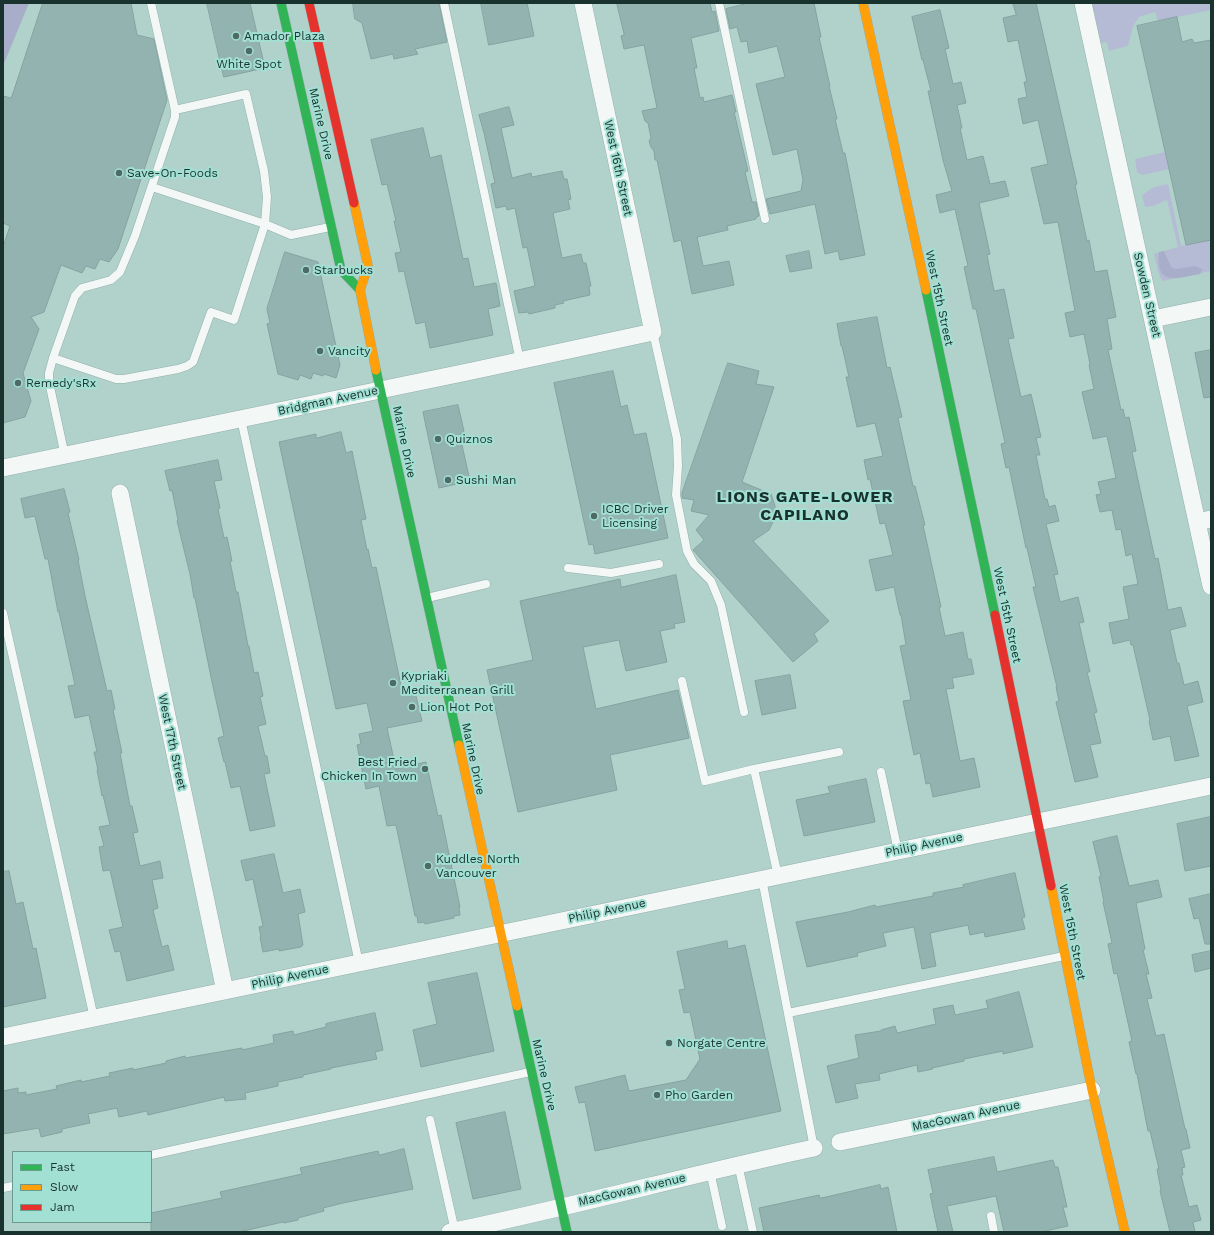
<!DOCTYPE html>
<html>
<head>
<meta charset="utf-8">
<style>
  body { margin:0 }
  #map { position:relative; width:1214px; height:1235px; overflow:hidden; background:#b0d2cb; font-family:"Work Sans",sans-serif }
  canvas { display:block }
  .frame { position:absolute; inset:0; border:4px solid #19322e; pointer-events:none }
  .legend { position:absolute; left:12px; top:1151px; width:140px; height:72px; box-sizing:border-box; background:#a2e0d3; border:1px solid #6b9a91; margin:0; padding:5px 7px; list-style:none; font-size:12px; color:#19322e }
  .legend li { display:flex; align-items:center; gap:8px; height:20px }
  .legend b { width:20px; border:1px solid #6b9a91 }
</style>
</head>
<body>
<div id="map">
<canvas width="1214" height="1235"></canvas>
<div class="frame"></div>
<ul class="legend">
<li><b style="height:5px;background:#30b455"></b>Fast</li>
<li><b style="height:5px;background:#ff9f0a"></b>Slow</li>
<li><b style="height:5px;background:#e5322d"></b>Jam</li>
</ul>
</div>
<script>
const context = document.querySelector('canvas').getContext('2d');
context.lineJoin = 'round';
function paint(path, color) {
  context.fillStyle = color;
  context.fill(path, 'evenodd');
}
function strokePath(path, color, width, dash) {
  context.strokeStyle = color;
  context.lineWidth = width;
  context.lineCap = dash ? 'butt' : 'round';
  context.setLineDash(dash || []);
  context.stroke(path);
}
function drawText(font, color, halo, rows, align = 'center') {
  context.font = font + ' "Work Sans",sans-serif';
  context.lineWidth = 4;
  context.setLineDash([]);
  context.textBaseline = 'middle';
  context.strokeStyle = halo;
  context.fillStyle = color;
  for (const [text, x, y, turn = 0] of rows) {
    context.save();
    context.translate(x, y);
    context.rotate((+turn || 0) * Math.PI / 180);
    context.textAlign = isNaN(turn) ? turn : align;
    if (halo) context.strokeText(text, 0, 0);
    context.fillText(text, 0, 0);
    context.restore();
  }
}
const green = new Path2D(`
  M 1092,3 L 1211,3 L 1211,10 L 1158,21 L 1155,12 L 1139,17 L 1133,26 L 1128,46 L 1109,51 L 1107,42 L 1101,43 Z
  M 1165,152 L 1169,169 L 1142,175 L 1137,172 L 1135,159 Z
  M 1168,184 L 1181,246 L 1211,240 L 1211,271 L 1162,281 L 1158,271 L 1154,254 L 1178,247 L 1167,200 L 1153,206 L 1145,207 L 1142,195 L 1154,187 Z`);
const forest = new Path2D(`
  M 3,3 L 29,3 L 3,66 Z
  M 1164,251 L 1171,267 L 1176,269 L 1195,266 L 1202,269 L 1202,270 L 1200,274 C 1177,278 1155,287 1159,252 Z`);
const building = new Path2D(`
  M 43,3 L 131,3 L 137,35 L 154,39 L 167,100 L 118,249 L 109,262 L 100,259 L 95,269 L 86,266 L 82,273 L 61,265 L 44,312 L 31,317 L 39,329 L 23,373 L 31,401 L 25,417 L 3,423 L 3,247 L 10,226 L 3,223 L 3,96 L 11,98 Z
  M 207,3 L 250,3 L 265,68 L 224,77 Z
  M 353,3 L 439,3 L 447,42 L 415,49 L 418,54 L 394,59 L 393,54 L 371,59 L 362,23 L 355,19 Z
  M 481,3 L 527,3 L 534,36 L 489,45 Z
  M 617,3 L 710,3 L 712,12 L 715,11 L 719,31 L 691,38 L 697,68 L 694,68 L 700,98 L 703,97 L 704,102 L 732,95 L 736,112 L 734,112 L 748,171 L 745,172 L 752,202 L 756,202 L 759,216 L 756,217 L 756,219 L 727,226 L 728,230 L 697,237 L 703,266 L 729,261 L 734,285 L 692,294 L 681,240 L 674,242 L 657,160 L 655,160 L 654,151 L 651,147 L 649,141 L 651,138 L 648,123 L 645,121 L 642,111 L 657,108 L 644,45 L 624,49 L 621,36 L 624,35 Z
  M 749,3 L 814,3 L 821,37 L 819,37 L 830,86 L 829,86 L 837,119 L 835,119 L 843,153 L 845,153 L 865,255 L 840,260 L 838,251 L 825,254 L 815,204 L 770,214 L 766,199 L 801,191 L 803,180 L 797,149 L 773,155 L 756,84 L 785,77 L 777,46 L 749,53 L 747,41 L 741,42 L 737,27 L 730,29 L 726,9 Z
  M 1013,3 L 1036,3 L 1077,184 L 1075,185 L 1087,241 L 1089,240 L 1095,272 L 1107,270 L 1116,317 L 1107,319 L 1112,349 L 1108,350 L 1121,410 L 1123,409 L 1125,418 L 1129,417 L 1136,451 L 1132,452 L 1155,559 L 1158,558 L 1168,610 L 1181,607 L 1186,626 L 1170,630 L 1177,663 L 1179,663 L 1184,685 L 1198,681 L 1203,702 L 1187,706 L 1199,756 L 1175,761 L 1170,736 L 1153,740 L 1149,721 L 1150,720 L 1133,645 L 1131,645 L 1130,640 L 1113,644 L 1109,623 L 1129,619 L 1123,587 L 1138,584 L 1132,554 L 1126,556 L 1121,529 L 1116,530 L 1112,510 L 1100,512 L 1096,495 L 1101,494 L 1098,482 L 1116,478 L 1107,436 L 1093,439 L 1082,392 L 1094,389 L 1089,365 L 1090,364 L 1084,334 L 1070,337 L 1065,313 L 1075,311 L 1058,222 L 1044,224 L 1031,168 L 1048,164 L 1038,120 L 1023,124 L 1018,99 L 1027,97 L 1024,82 L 1027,82 L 1018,40 L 1008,42 L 1003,18 L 1016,15 Z
  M 940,10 L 949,48 L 945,49 L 953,84 L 961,82 L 966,103 L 957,105 L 962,128 L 960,128 L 967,160 L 983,156 L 990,184 L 1005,181 L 1009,196 L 979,203 L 990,254 L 987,255 L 994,291 L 1004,289 L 1014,338 L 1008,339 L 1021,397 L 1031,394 L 1041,437 L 1036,438 L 1040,455 L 1036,455 L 1045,499 L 1047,499 L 1049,507 L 1055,505 L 1059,521 L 1046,524 L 1058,574 L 1054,575 L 1060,602 L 1078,597 L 1084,622 L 1079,623 L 1090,672 L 1087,672 L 1097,712 L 1094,713 L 1101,743 L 1090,745 L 1098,777 L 1075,782 L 1056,702 L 1059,701 L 1056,687 L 1057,687 L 1033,587 L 1036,587 L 1027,548 L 1026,548 L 1009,467 L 1006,468 L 1001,444 L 1005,443 L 976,309 L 973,309 L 964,267 L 968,266 L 955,209 L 940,213 L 936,195 L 952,191 L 943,160 L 928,91 L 931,91 L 923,60 L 922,60 L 912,17 Z
  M 1177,17 L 1182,42 L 1192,39 L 1194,43 L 1211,40 L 1211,240 L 1186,245 L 1137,26 Z
  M 509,107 L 514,125 L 501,128 L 512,178 L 531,173 L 532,177 L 562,171 L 564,179 L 567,179 L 571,199 L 568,200 L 570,209 L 553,213 L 562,258 L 581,254 L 583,263 L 586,263 L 591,286 L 589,286 L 590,295 L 563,301 L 564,303 L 555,305 L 555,308 L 529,314 L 528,312 L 519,313 L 514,291 L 535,286 L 527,247 L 523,248 L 515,208 L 507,210 L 506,206 L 496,208 L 491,184 L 495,183 L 484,133 L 479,115 Z
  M 423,128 L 430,158 L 441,155 L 463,259 L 468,258 L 474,287 L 496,283 L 500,306 L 488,309 L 493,335 L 430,348 L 425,322 L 416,324 L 404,271 L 399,272 L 395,253 L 401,252 L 394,221 L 396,221 L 387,184 L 382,185 L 371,140 Z
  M 809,251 L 812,268 L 790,272 L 786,256 Z
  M 285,252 L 318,262 L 340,365 L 336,378 L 324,374 L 323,376 L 313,373 L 311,379 L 300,375 L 298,380 L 278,374 L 267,324 L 270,323 L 267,309 Z
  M 877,317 L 887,368 L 890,367 L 902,417 L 898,418 L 913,486 L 915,486 L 925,525 L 923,525 L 941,607 L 939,607 L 945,636 L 963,632 L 968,659 L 971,659 L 974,674 L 952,678 L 954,688 L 946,689 L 960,761 L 974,758 L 980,787 L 933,797 L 930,783 L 926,784 L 920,753 L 914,755 L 903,701 L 911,700 L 900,646 L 906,645 L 901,615 L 900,615 L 894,587 L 876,591 L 869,560 L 893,555 L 885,523 L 880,524 L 870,479 L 868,480 L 864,460 L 883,456 L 875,423 L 857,427 L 846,377 L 849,377 L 842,346 L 841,346 L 837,324 Z
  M 1211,350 L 1211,397 L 1204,398 L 1195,353 Z
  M 728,363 L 759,371 L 756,384 L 774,387 L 742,482 L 771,494 L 775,506 L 775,518 L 769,530 L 753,541 L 829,621 L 814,634 L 818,641 L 793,662 L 693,550 L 704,540 L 696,530 L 709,515 L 691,511 L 694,500 L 682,498 L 682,493 Z
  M 613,371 L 621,407 L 627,405 L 634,435 L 646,433 L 668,538 L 595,554 L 593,544 L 589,545 L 554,383 Z
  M 458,405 L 464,431 L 460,436 L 470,481 L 439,488 L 423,412 Z
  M 341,432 L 346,453 L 352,451 L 366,519 L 361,520 L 367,550 L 368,549 L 372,568 L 376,567 L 403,695 L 415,692 L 422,721 L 387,728 L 396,769 L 426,762 L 438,816 L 441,815 L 460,907 L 459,907 L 460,915 L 454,916 L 454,918 L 425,924 L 424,922 L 418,923 L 417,916 L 415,916 L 396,825 L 387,826 L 379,786 L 366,789 L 357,745 L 361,744 L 359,734 L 373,731 L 367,703 L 336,709 L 279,442 L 316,434 L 316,438 Z
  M 218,460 L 222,480 L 214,481 L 220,508 L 218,509 L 224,538 L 227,537 L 232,561 L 230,561 L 236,592 L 238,592 L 248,646 L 249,646 L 254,673 L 258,672 L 263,696 L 260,697 L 266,724 L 258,726 L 265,756 L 267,756 L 270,773 L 264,774 L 275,826 L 250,831 L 240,786 L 231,788 L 225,762 L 224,762 L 218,738 L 224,736 L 212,682 L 195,598 L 194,598 L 190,574 L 177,521 L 178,520 L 172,490 L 170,491 L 165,471 Z
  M 64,489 L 70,512 L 68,513 L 79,560 L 78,560 L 85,596 L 107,691 L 111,690 L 115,709 L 113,710 L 122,753 L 120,753 L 130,806 L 132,806 L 138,832 L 133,833 L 140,866 L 160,861 L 163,878 L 152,880 L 158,908 L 153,910 L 162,947 L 168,945 L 174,970 L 127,981 L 120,951 L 115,952 L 109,930 L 123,927 L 110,870 L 103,871 L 99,847 L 104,846 L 99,827 L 110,825 L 103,795 L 102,796 L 97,770 L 98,770 L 94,752 L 97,752 L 89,715 L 75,718 L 68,686 L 75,685 L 59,612 L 58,612 L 48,559 L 45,559 L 35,516 L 25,518 L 21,499 Z
  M 676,575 L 685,622 L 674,624 L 675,628 L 660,631 L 667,662 L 626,671 L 619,640 L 583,647 L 596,709 L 678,690 L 689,738 L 610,755 L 617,790 L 518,812 L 487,670 L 533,660 L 520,601 L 620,579 L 621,587 Z
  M 790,675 L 796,708 L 762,715 L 755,681 Z
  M 866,779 L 875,822 L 804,836 L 796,800 L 830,793 L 828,787 Z
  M 1211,817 L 1211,866 L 1185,871 L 1177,824 Z
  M 1117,836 L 1129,886 L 1158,880 L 1162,897 L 1136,903 L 1145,949 L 1143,950 L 1149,974 L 1146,974 L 1152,998 L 1147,999 L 1156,1036 L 1164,1034 L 1185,1129 L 1186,1129 L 1190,1148 L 1181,1150 L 1185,1167 L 1182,1168 L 1183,1175 L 1181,1175 L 1189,1207 L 1197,1205 L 1201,1220 L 1193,1222 L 1195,1232 L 1170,1232 L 1160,1191 L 1161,1190 L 1157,1169 L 1159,1169 L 1150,1131 L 1148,1131 L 1137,1074 L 1136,1074 L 1129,1042 L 1132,1041 L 1117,973 L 1114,974 L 1108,944 L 1112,943 L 1103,902 L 1104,902 L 1099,877 L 1101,876 L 1093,842 Z
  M 274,854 L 283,893 L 300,889 L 305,912 L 298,914 L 303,945 L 301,947 L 279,951 L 279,949 L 263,952 L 260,937 L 261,937 L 259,927 L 263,926 L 253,879 L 246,881 L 241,861 Z
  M 9,871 L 16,904 L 23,902 L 33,949 L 36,948 L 46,998 L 3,1007 L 3,872 Z
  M 1015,873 L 1025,917 L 1022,918 L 1025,929 L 985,937 L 984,932 L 970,935 L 968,925 L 930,933 L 936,966 L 922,969 L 914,927 L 883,933 L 886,946 L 857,953 L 858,956 L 807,967 L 796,922 L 848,912 L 875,905 L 876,907 L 933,896 L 933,893 L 964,887 L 963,885 Z
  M 1211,894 L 1211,944 L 1205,944 L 1199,918 L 1194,919 L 1189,899 Z
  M 727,941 L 728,949 L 745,945 L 781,1111 L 595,1151 L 585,1102 L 579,1103 L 575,1087 L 625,1075 L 629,1091 L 686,1080 L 700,1059 L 690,1012 L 684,1013 L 679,990 L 685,989 L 677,952 Z
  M 1211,951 L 1211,968 L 1195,972 L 1192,955 Z
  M 477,973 L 494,1051 L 421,1067 L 413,1030 L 437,1024 L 428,983 Z
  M 1019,992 L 1033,1047 L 1003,1054 L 1003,1051 L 964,1059 L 964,1061 L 932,1068 L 933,1069 L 918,1072 L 917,1065 L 879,1074 L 880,1080 L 855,1084 L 858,1098 L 836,1103 L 827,1066 L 859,1058 L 855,1035 L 881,1031 L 881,1030 L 895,1026 L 897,1033 L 936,1024 L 933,1009 L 953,1005 L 955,1015 L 988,1008 L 986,1001 Z
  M 375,1013 L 383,1050 L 375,1052 L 377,1059 L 331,1068 L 331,1069 L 303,1075 L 303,1077 L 278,1082 L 278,1086 L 245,1093 L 246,1099 L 225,1101 L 224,1097 L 148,1115 L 147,1111 L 119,1117 L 117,1108 L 88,1114 L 90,1123 L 62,1129 L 62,1132 L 41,1137 L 39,1128 L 3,1134 L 3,1091 L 18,1088 L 18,1093 L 26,1092 L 26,1095 L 57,1089 L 56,1086 L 81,1080 L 81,1082 L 110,1076 L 109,1073 L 133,1068 L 133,1070 L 166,1063 L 166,1061 L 185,1056 L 185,1058 L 242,1048 L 242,1050 L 274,1043 L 273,1035 L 293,1031 L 294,1035 L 326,1027 L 326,1024 Z
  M 505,1112 L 521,1189 L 473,1199 L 456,1123 Z
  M 404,1149 L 413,1189 L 343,1203 L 323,1208 L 324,1211 L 298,1218 L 298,1220 L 284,1223 L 283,1222 L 239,1232 L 151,1232 L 151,1213 L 222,1198 L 220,1192 L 302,1174 L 300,1168 L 378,1151 L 379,1155 Z
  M 994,1157 L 997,1172 L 1053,1160 L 1055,1167 L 1058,1167 L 1067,1207 L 1063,1207 L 1068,1226 L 1041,1232 L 1004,1232 L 996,1196 L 947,1206 L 953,1232 L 938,1232 L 930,1194 L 933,1193 L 928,1170 Z
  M 880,1185 L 881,1189 L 888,1187 L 897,1232 L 764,1232 L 759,1208 L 819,1195 L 820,1198 Z`);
const lane = new Path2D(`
  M 444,3 L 520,361
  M 719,3 L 765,219
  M 152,187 L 265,224 L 291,235 L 330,227
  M 653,332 L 677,439 L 678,466 L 676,495 L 687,551 L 694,564 L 711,581 L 721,605 L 744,712
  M 53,358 L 116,379 L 124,379 L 178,369 L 187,366 L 193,362 L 211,312 L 234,320 L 265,224 L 267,197 L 264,171 L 246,94 L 175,110
  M 241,419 L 359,963
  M 65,456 L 49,382 L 49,373 L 53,358 L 75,296 L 82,288 L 111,280 L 120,272 L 135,236 L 175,117 L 175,110 L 151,3
  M 568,568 L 611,573 L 659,564
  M 427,598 L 486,584
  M 3,613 L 94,1018
  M 682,681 L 705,781 L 754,769 L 778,876
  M 754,769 L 839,752
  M 881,772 L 898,851
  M 762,879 L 814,1148
  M 788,1013 L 1064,956
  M 430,1120 L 455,1231
  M 151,1155 L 530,1072
  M 738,1164 L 753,1232
  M 710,1171 L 722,1226
  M 3,1188 L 13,1186
  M 991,1216 L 994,1232`);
const street = new Path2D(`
  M 1083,3 L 1211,586
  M 1153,319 L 1211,307
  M 3,468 L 472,371 L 653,332 L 583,3
  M 120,493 L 225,991
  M 1197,522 L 1211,519
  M 3,1037 L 1211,786
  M 840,1142 L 1092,1090
  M 450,1232 C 572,1207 692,1174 814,1148`);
const fast = new Path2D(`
  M 281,3 L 341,270 L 360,290
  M 926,290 L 995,615
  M 376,370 L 459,745
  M 517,1006 L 567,1232`);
const slow = new Path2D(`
  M 863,3 L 926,290
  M 354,203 L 368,266 L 360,290 L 376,370
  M 459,745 L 517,1006
  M 1051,886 L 1092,1090 L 1125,1232`);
const jam = new Path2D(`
  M 309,3 L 354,203
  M 995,615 L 1051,886`);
const markers = [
  [236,36,4,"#4e6a65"],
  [249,51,4,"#4e6a65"],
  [119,173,4,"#4e6a65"],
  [306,270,4,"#4e6a65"],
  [320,351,4,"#4e6a65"],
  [18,383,4,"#4e6a65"],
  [438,439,4,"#4e6a65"],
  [448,480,4,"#4e6a65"],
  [594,516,4,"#4e6a65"],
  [393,683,4,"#4e6a65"],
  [412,707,4,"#4e6a65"],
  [425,769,4,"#4e6a65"],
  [428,866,4,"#4e6a65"],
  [669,1043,4,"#4e6a65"],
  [657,1095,4,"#4e6a65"]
];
const poiNames = [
  ["Amador Plaza",244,36],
  ["White Spot",249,64,"center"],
  ["Save-On-Foods",127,173],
  ["Starbucks",314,270],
  ["Vancity",328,351],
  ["Remedy'sRx",26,383],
  ["Quiznos",446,439],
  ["Sushi Man",456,480],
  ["ICBC Driver",602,509],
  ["Licensing",602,523],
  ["Kypriaki",401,676],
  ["Mediterranean Grill",401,690],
  ["Lion Hot Pot",420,707],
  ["Best Fried",417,762,"right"],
  ["Chicken In Town",417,776,"right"],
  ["Kuddles North",436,859],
  ["Vancouver",436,873],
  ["Norgate Centre",677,1043],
  ["Pho Garden",665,1095]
];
const streetNames = [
  ["Marine Drive",321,124,77],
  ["West 16th Street",618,168,78],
  ["Sowden Street",1147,295,77],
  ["West 15th Street",939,298,78],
  ["Bridgman Avenue",328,401,-12],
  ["Marine Drive",404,442,78],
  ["West 15th Street",1007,615,78],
  ["West 17th Street",172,742,78],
  ["Marine Drive",473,759,78],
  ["Philip Avenue",924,845,-12],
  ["Philip Avenue",607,911,-12],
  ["West 15th Street",1072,932,79],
  ["Philip Avenue",290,977,-12],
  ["Marine Drive",544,1075,77],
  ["MacGowan Avenue",966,1116,-12],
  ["MacGowan Avenue",632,1190,-13]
];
const districtNames = [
  ["LIONS GATE-LOWER",805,497],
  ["CAPILANO",805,515]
];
paint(green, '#b6bbd5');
paint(forest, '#a8adc9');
paint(building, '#93b3b1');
strokePath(building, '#86a2a0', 1);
strokePath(lane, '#94afa9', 9);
strokePath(street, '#94afa9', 18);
strokePath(fast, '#94afa9', 10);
strokePath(slow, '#94afa9', 10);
strokePath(jam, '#94afa9', 10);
strokePath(lane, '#f3f8f7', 8);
strokePath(street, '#f3f8f7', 17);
strokePath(fast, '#30b455', 9);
strokePath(slow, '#ff9f0a', 9);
strokePath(jam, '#e5322d', 9);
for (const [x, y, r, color] of markers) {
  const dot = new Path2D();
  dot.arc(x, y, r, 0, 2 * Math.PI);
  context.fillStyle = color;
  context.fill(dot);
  strokePath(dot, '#a2e0d3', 1.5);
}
drawText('12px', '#19322e', '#a2e0d3', poiNames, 'left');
drawText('12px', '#19322e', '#a2e0d3', streetNames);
context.letterSpacing = '1px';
drawText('bold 16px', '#19322e', '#a2e0d3', districtNames);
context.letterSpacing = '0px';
</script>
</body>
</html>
